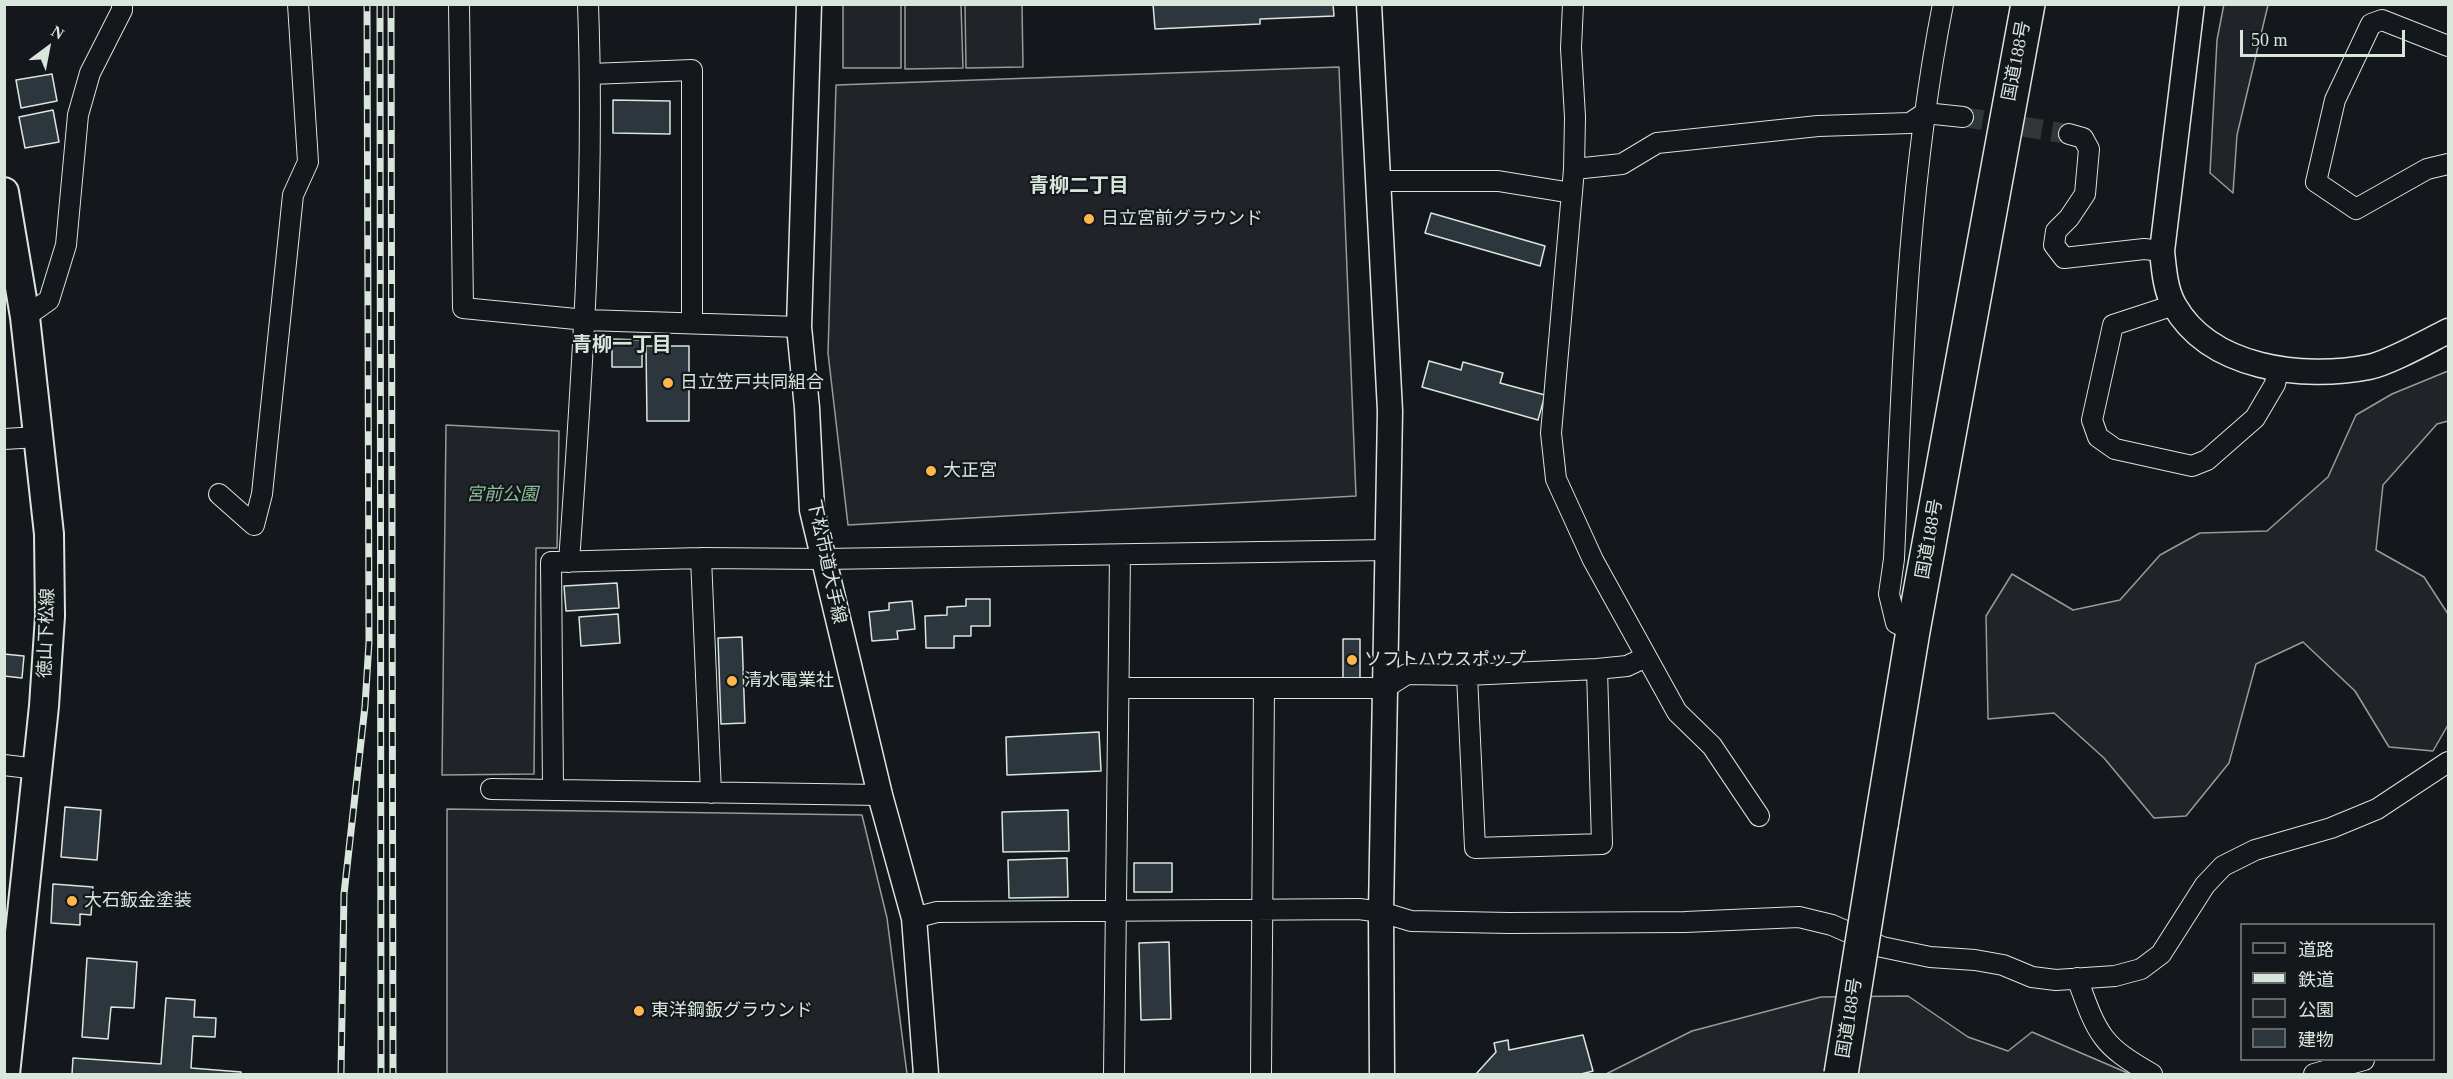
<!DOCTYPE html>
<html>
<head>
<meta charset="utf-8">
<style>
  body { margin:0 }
  #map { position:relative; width:2453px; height:1079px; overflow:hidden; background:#14181c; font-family:"Times New Roman","Noto Sans JP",serif }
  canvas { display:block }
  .frame { position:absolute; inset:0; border:6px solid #d8e6dc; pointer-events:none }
  .legend { position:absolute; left:2240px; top:923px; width:195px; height:138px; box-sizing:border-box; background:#14181c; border:2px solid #626a69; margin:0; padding:8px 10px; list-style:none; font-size:18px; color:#d8e6dc }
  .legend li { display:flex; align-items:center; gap:12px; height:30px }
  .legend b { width:30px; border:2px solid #626a69 }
  .north { position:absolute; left:18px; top:18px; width:60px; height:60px; -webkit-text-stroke:4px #14181c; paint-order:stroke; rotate:32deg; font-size:16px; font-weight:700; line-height:24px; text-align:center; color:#d8e6dc }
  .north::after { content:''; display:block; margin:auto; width:21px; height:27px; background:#d8e6dc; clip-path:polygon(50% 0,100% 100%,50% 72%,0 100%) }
  .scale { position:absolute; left:2240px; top:30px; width:165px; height:27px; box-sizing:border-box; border:3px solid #d8e6dc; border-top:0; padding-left:8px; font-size:18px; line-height:21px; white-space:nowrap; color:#d8e6dc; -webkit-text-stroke:4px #14181c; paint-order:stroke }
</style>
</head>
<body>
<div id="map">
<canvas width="2453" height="1079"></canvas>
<div class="frame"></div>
<ul class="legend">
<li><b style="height:8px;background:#14181c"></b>道路</li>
<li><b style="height:8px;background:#d8e6dc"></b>鉄道</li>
<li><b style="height:16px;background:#202428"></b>公園</li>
<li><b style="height:16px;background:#2c363c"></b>建物</li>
</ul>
<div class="north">N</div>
<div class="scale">50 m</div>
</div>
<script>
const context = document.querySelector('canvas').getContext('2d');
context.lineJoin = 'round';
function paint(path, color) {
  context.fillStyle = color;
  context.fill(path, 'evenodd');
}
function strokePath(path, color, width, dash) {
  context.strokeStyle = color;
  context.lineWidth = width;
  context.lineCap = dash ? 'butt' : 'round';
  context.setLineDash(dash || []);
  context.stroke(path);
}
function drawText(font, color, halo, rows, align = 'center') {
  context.font = font + ' "Times New Roman","Noto Sans JP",serif';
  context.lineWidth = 4.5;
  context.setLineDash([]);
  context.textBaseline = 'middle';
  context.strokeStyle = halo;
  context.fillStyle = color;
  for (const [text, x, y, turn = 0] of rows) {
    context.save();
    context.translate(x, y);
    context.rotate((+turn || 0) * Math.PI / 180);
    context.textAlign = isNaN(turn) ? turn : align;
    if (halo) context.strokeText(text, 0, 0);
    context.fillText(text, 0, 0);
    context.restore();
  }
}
const green = new Path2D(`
  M 2224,4 L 2268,5 L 2237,135 L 2233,193 L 2210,173 L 2217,40 Z
  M 843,5 L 901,5 L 901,68 L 843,68 Z
  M 905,5 L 961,5 L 963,68 L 905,69 Z
  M 965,5 L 1022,5 L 1023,67 L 966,68 Z
  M 1339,67 L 1356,496 L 848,525 L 828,353 L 836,85 Z
  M 2448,371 L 2448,421 L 2437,424 L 2383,485 L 2376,550 L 2424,577 L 2448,614 L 2448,725 L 2433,751 L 2389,747 L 2355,691 L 2303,642 L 2256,664 L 2229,763 L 2186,816 L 2154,818 L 2104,758 L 2054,713 L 1988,719 L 1986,616 L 2012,574 L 2073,610 L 2120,600 L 2160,555 L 2200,533 L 2267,531 L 2328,477 L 2356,415 L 2392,394 Z
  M 446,425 L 559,431 L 557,548 L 536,548 L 534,774 L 442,775 Z
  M 447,809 L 862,815 L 887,918 L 907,1074 L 447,1074 Z
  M 1908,996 L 1968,1037 L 2008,1051 L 2032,1032 L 2130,1074 L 1606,1074 L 1692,1031 L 1821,997 Z`);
const building = new Path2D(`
  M 1153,4 L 1333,4 L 1334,16 L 1260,19 L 1260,24 L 1155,29 Z
  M 52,74 L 57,101 L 21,108 L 16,80 Z
  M 613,100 L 670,101 L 670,134 L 613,133 Z
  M 53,110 L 59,142 L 25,148 L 19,117 Z
  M 1431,213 L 1545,246 L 1540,266 L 1425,233 Z
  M 612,339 L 642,340 L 642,367 L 612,367 Z
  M 646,346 L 689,346 L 689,421 L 647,421 Z
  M 1429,361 L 1461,370 L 1463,362 L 1503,373 L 1500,383 L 1545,395 L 1538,420 L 1422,387 Z
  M 617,583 L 619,608 L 566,611 L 564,586 Z
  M 966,599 L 990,599 L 990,626 L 971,626 L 971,636 L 954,636 L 954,648 L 926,648 L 925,616 L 947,615 L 947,607 L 966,606 Z
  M 912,601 L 915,629 L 897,631 L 898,639 L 872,641 L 869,612 L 889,610 L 889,603 Z
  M 618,614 L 620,643 L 581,646 L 579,617 Z
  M 742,637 L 745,723 L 721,724 L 718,638 Z
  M 1343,639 L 1360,639 L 1360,681 L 1343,681 Z
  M 4,654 L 24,656 L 22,678 L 4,676 Z
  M 1099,732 L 1101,771 L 1007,775 L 1006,737 Z
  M 65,807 L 101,810 L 97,860 L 61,857 Z
  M 1068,810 L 1069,851 L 1003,852 L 1002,812 Z
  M 1067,858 L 1068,897 L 1009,898 L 1008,860 Z
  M 1134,863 L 1172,863 L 1172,892 L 1134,892 Z
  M 53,884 L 93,887 L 91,915 L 80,914 L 80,925 L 51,923 Z
  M 1169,942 L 1171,1019 L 1141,1020 L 1139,943 Z
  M 87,958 L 137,962 L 134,1008 L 111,1007 L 108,1039 L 82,1037 Z
  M 166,998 L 195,1000 L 194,1017 L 216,1018 L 215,1037 L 193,1036 L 191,1068 L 241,1072 L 241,1074 L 72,1074 L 73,1058 L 161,1064 Z
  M 1583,1035 L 1593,1071 L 1581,1074 L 1476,1074 L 1496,1052 L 1494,1043 L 1508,1040 L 1509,1050 Z`);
const minorTunnel = new Path2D(`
  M 1963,117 L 2069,134`);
const minor = new Path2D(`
  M 459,4 L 463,308 L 586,320 L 799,327
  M 1573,4 L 1571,48 L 1575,117 L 1574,169 L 1551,433 L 1556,479 L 1593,560 L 1677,712 L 1712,746 L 1759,816
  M 2448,46 L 2382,20 L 2371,24 L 2335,100 L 2316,182 L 2356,209 L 2427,169 L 2448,164
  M 591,74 L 692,70 L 692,323
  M 2069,134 L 2083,138 L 2089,149 L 2085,194 L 2069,218 L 2056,231 L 2054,245 L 2064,258 L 2144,249 L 2162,251
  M 1574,169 L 1622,164 L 1657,143 L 1818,126 L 1910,123 L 1925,113 L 1963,117
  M 1377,181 L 1498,181 L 1572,193
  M 2174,305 L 2113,325 L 2092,420 L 2098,437 L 2115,449 L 2192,466 L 2207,460 L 2255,418 L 2275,384 L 2278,369
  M 25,317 L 49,300 L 66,245 L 78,115 L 90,73 L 122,10 L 122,4
  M 4,439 L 38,437
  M 219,494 L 254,525 L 262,494 L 293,195 L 308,162 L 298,4
  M 701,558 L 711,793
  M 569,562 C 582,376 595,191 588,4
  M 1913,631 L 1896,623 L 1889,594 L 1894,559 C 1902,374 1907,187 1943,4
  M 1467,675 L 1475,848 L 1602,844 L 1597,669
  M 1120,688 L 1385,688 L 1407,674 L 1467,675 L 1597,669 L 1627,666 L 1646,657
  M 4,765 L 37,769
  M 491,789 L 880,795
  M 553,789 L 551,562 L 701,558 L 824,559 L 1388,550
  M 914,918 L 937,912 L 1359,909 L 1381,912 L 1411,921 L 1509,923 L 1685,922 L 1799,917 L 1832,925 L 1882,947 L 1930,957 L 1975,960 L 2003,965 L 2032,977 L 2056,980 L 2115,976 L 2141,969 L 2161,954 L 2205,885 L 2223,866 L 2255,850 L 2331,828 L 2377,809 L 2448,762
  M 2077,978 C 2097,1033 2100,1045 2152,1074
  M 1114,1074 L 1120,555
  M 1261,1074 L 1264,688
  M 2314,1074 L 2364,1060`);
const tertiary = new Path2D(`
  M 809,4 L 799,327 L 807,408 L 812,510 L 880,795 L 914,918 L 926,1074
  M 1369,4 L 1390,411 L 1381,912 L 1382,1074
  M 2192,4 L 2162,251 C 2164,269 2165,289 2174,305 C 2210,369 2303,380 2369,367 C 2389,363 2428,341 2448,331`);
const secondary = new Path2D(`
  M 4,192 L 25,317 L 49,534 L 50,616 L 44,706 L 5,1074`);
const trunk = new Path2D(`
  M 1881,825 L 1913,631 L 2028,4`);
const rail = new Path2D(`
  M 380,4 L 381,1074
  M 391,4 L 393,1074
  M 341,1074 L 344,894 L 365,706 L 369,642 L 367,4`);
const trunkBridge = new Path2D(`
  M 1841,1074 L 1881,825`);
const markers = [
  [1089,219,6,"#ffb74d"],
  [668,383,6,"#ffb74d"],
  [931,471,6,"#ffb74d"],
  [1352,660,6,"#ffb74d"],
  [732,681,6,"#ffb74d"],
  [72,901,6,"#ffb74d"],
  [639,1011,6,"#ffb74d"]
];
const streetNames = [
  ["国道188号",2017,61,-79],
  ["国道188号",1930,539,-80],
  ["下松市道大手線",826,562,78],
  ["徳山下松線",47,633,-88],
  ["国道188号",1850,1018,-81]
];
const poiNames = [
  ["日立宮前グラウンド",1101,219],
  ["日立笠戸共同組合",680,383],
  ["大正宮",943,471],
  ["ソフトハウスポップ",1364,660],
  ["清水電業社",744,681],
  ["大石鈑金塗装",84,901],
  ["東洋鋼鈑グラウンド",651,1011]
];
const parkNames = [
  ["宮前公園",502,495]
];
const neighbourhoodNames = [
  ["青柳二丁目",1079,187],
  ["青柳一丁目",622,346]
];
paint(green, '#202428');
strokePath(green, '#939e99', 1.5);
paint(building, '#2c363c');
strokePath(building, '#d8e6dc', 1.5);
strokePath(minorTunnel, '#313739', 20, [20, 10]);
strokePath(minor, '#d8e6dc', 22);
strokePath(tertiary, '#d8e6dc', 27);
strokePath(secondary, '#d8e6dc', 32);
strokePath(trunk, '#d8e6dc', 36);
strokePath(minor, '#14181c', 20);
strokePath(tertiary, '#14181c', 24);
strokePath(secondary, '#14181c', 28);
strokePath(trunk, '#14181c', 33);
strokePath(rail, '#d8e6dc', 7);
strokePath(rail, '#14181c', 4.5, [14]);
strokePath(trunkBridge, '#d8e6dc', 36, []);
strokePath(trunkBridge, '#14181c', 33);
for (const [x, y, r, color] of markers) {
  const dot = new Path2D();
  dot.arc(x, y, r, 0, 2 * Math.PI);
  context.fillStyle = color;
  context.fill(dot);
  strokePath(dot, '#14181c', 2);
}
drawText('18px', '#d8e6dc', '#14181c', streetNames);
drawText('18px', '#d8e6dc', '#14181c', poiNames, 'left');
drawText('italic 18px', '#8ac095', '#14181c', parkNames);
drawText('bold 20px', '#d8e6dc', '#14181c', neighbourhoodNames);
</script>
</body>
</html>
